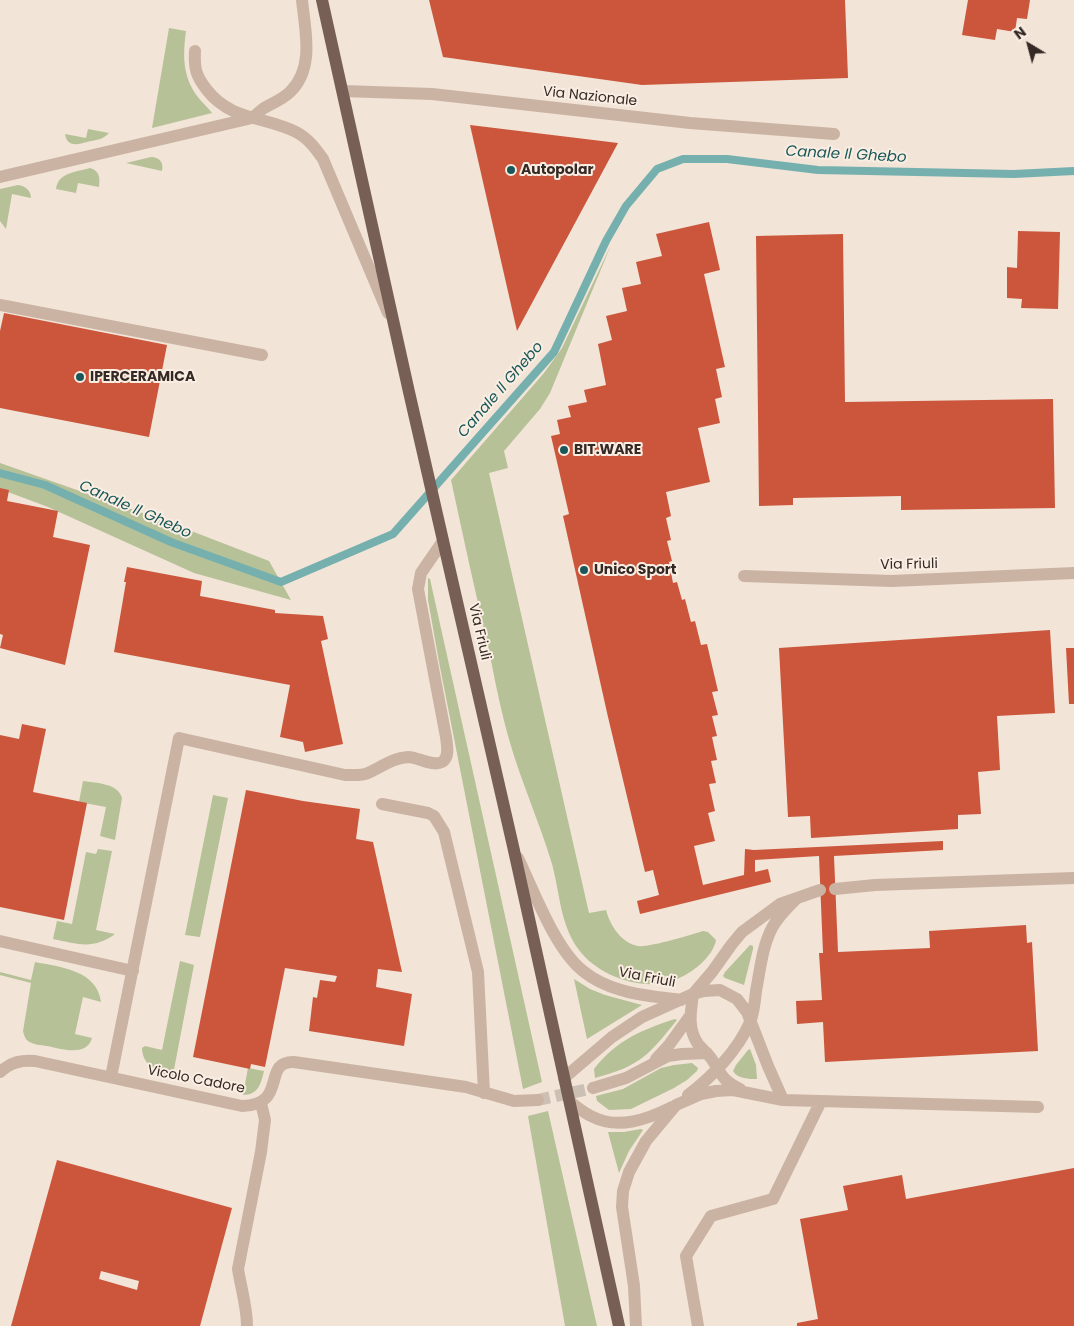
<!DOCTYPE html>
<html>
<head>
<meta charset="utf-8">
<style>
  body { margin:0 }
  #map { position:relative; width:1074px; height:1326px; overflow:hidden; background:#f2e4d7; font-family:Poppins,sans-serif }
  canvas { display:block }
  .north { position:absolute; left:1004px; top:20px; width:50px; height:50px; -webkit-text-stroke:4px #faeee3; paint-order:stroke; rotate:323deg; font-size:14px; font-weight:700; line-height:20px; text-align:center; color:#352925 }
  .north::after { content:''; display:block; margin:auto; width:18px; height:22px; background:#352925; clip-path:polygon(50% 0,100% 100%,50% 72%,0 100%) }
</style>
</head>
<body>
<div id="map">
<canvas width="1074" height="1326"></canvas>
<div class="north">N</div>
</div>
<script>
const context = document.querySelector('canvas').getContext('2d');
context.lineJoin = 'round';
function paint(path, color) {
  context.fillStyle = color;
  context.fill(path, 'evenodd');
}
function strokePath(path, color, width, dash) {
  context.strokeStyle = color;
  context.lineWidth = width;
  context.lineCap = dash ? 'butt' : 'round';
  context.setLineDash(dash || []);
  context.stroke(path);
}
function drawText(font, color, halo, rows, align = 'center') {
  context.font = font + ' Poppins,sans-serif';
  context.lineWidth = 4;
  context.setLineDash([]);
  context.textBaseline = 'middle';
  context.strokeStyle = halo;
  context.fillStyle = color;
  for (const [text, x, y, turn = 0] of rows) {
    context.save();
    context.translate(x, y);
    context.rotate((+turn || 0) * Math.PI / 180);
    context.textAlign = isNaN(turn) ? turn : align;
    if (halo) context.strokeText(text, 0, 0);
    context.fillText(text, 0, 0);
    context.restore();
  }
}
const green = new Path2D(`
  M 169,28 L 186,31 C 183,54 182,75 197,96 C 201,102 208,107 212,113 L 152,128 Z
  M 88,129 L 109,133 C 103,140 95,140 87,142 C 77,145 67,147 65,134 L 86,138 Z
  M 151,157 C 159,157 164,162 162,171 L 126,163 Z
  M 90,168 C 100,171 100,178 99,187 L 78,183 L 76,193 L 56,189 C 58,172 77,172 90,168 Z
  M 18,185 C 25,186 31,190 31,198 L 12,194 L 6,229 L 0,221 L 0,189 Z
  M 611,245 L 550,393 L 540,409 L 504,451 L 508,468 L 489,473 L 589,913 L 606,910 C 610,925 621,943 638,946 C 648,948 690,935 703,931 L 708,932 L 716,940 C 713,957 692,973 677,979 C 646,993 599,977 579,950 C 560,925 560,893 552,864 C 540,824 523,786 511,746 C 501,713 495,680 488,646 C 475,591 463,536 451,480 L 544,373 L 562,348 Z
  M 0,463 L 168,522 L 269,561 L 291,600 L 194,573 L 48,507 L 0,489 Z
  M 428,578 L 430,579 L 542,1082 L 523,1089 L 439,662 L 428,600 Z
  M 83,781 C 96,783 118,783 122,798 L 115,840 L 100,836 L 106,807 L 79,802 Z
  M 213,795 L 228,798 L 200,937 L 185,935 Z
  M 98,849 L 112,851 L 96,930 L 115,934 C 93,950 78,944 53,939 L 57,921 L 72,924 L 86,852 L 96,854 Z
  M 750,945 L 753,946 L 753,949 L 744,985 L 725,978 L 723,976 L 725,972 Z
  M 180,961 L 194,965 L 172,1080 C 158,1075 142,1064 142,1048 L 145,1046 L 162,1050 Z
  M 35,962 C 60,967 97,970 101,1002 L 83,997 L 75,1034 L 92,1038 C 87,1057 61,1049 47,1046 C 41,1045 33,1045 28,1041 C 25,1039 24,1035 23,1031 L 31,983 L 0,975 L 0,972 L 31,980 Z
  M 574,979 L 590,989 L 605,995 L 642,1005 L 587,1039 Z
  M 675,1019 L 677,1020 C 648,1056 640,1066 595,1078 L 594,1069 C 617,1040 641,1030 675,1019 Z
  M 750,1049 L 756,1065 L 757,1079 C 749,1079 738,1079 733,1071 L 736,1065 L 748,1050 Z
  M 692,1063 L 698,1068 L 697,1071 L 687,1080 L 674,1088 L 631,1109 L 609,1110 L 597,1101 L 596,1096 L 623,1089 L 661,1068 L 674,1065 Z
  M 248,1068 L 264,1071 C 261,1084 258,1095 243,1095 Z
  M 548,1111 L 597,1326 L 565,1326 L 528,1116 Z
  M 641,1129 L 643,1130 L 629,1151 L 619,1173 L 608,1132 L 624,1132 Z`);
const stream = new Path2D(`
  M 0,473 L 45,485 L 171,542 L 281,582 L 393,534 L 554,352 L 606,241 L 626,206 L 657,169 L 683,159 L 727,159 L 818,170 L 1014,174 L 1074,171`);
const building = new Path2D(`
  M 429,0 L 845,0 L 848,78 L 642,85 L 443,57 Z
  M 968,0 L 1030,0 L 1027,19 L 1017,18 L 1015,32 L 997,29 L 995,40 L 962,35 Z
  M 470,125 L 618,143 L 517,331 Z
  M 709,222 L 720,270 L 704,274 L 725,367 L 716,369 L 722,397 L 715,399 L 720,423 L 698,428 L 710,482 L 666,492 L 671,516 L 666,518 L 671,540 L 667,541 L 672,561 L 669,562 L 673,583 L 677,582 L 682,600 L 685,599 L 691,622 L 695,621 L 701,645 L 707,644 L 718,691 L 712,692 L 718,715 L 712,716 L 717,736 L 712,737 L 717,760 L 711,761 L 716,783 L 709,784 L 715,811 L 708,813 L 715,841 L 694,846 L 703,885 L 744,875 L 745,849 L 754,850 L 943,841 L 943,850 L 834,856 L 838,952 L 930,948 L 929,931 L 1026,925 L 1027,943 L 1032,942 L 1038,1051 L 825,1062 L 823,1022 L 797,1024 L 796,1001 L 822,1000 L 819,953 L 823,953 L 819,856 L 755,860 L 755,872 L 768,869 L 771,882 L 640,914 L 637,901 L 659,895 L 653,870 L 645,872 L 608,717 L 563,516 L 569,514 L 551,436 L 560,434 L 557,420 L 571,417 L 568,406 L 587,402 L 584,390 L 606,385 L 598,344 L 612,340 L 606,316 L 627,311 L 622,288 L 641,284 L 636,262 L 662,256 L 656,234 Z
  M 1018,231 L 1060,232 L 1058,309 L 1021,308 L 1022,299 L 1007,298 L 1007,267 L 1017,268 Z
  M 843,234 L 845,402 L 1053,399 L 1055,508 L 901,510 L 901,496 L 793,498 L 793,505 L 759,506 L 756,236 Z
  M 4,313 L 167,345 L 149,437 L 0,408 L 0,331 Z
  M 0,488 L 9,490 L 7,501 L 58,511 L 53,537 L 90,545 L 65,665 L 0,648 L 3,635 L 0,634 Z
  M 127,567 L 202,581 L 200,596 L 275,610 L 275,613 L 323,616 L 328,639 L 321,641 L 343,744 L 305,752 L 303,742 L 280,737 L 290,685 L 114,652 L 126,582 L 124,582 Z
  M 1050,630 L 1055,713 L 997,716 L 1000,770 L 978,772 L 981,814 L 958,815 L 958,829 L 811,838 L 810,816 L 788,817 L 779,648 Z
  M 1066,648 L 1074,648 L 1074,704 L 1069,704 Z
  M 22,724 L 46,729 L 33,792 L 87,803 L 64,920 L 0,907 L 0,735 L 19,739 Z
  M 246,790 L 303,801 L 360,809 L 356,839 L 373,842 L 402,972 L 378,969 L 376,987 L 412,994 L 404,1046 L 309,1031 L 313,997 L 317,998 L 320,980 L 335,982 L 337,976 L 285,968 L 265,1067 L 251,1064 L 250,1069 L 193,1057 Z
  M 57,1160 L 232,1208 L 200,1326 L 11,1326 ZM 101,1271 L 139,1281 L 137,1290 L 99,1279 Z
  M 1074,1168 L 1074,1326 L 797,1326 L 797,1323 L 818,1319 L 800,1219 L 848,1210 L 843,1186 L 902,1175 L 906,1199 Z`);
const minorTunnel = new Path2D(`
  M 538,1100 L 593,1088`);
const minor = new Path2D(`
  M 195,51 C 194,69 196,76 207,90 C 231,121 265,116 296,132 C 308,138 316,149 323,159 L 388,313
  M 343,91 L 432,94 L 690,123 L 834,134
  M 0,177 L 252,118 C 256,115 260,111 264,108 C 273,103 283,99 290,92 C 315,68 305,30 302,0
  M 0,305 L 262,355
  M 744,576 L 892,581 L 1074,573
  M 382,804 L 428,813 L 434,816 L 444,832 L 478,972 L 484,1093
  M 518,858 C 534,891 555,949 583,971 C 594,980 607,986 621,990 C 640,996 661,997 681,1000
  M 835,889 L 875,885 L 1074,878
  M 0,941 L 133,971
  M 694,993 L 712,972 L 732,944 L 742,932 L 780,904 L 820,890
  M 693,994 C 691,1011 687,1028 698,1044 C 702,1049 707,1053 711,1058 C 721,1073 722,1081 740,1089
  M 656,1059 L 669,1045 L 690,1016
  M 0,1072 C 11,1062 21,1060 35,1061 L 242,1106 C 289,1105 261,1061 294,1062 L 466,1087 L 514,1101 L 538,1100
  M 111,1077 L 179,738 L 345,775 C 353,775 361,776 368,773 C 382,767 392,758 408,757 C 418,757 432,767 442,762 C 450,757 447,745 446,737 L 418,589 L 421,573 L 443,541
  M 564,1078 L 612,1037 L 642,1017 L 693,994 L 704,991 L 720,990 L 737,999 L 747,1012 L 768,1066 L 783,1100
  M 593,1088 L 626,1078 L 668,1056 L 682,1054 L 707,1053
  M 688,1095 C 712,1077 738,1050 750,1022 C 754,1013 755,1001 756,991 C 760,971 762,947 772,928 C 778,916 788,907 797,898
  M 570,1102 C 577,1107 585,1114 593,1117 C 619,1130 648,1119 672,1107
  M 247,1326 C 247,1307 241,1288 238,1269 L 261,1152 L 265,1120 L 261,1103
  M 636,1326 L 634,1286 L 622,1207 L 623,1191 L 629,1172 L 646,1141 L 676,1105 L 701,1094 L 716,1091 L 733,1090 L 783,1100 L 1038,1107
  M 698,1326 L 686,1256 L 711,1216 L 773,1199 L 821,1101`);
const major = new Path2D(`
  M 322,0 L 409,392 L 513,846 L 619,1326`);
const markers = [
  [511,170,5,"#195758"],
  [80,377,5,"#195758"],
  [564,450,5,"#195758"],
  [584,570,5,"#195758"]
];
const streetNames = [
  ["Via Nazionale",590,97,6],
  ["Via Friuli",909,565,-1],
  ["Via Friuli",479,632,77],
  ["Via Friuli",647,978,11],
  ["Vicolo Cadore",196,1080,11]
];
const poiNames = [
  ["Autopolar",521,170],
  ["IPERCERAMICA",90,377],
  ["BIT.WARE",574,450],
  ["Unico Sport",594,570]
];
const waterNames = [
  ["Canale Il Ghebo",846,155,3],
  ["Canale Il Ghebo",501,390,-49],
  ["Canale Il Ghebo",135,510,24]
];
paint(green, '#b6c197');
strokePath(stream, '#75b0af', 8);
paint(building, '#cb563c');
strokePath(minorTunnel, '#ccbfb3', 12, [12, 6]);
strokePath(minor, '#cab3a3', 12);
strokePath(major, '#785f56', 12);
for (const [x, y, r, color] of markers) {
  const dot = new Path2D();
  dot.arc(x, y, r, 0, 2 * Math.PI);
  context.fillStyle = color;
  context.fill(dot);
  strokePath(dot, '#faeee3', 2);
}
drawText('14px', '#352925', '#faeee3', streetNames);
drawText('bold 14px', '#352925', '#faeee3', poiNames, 'left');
drawText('italic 15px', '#195758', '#faeee3', waterNames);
</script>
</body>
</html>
